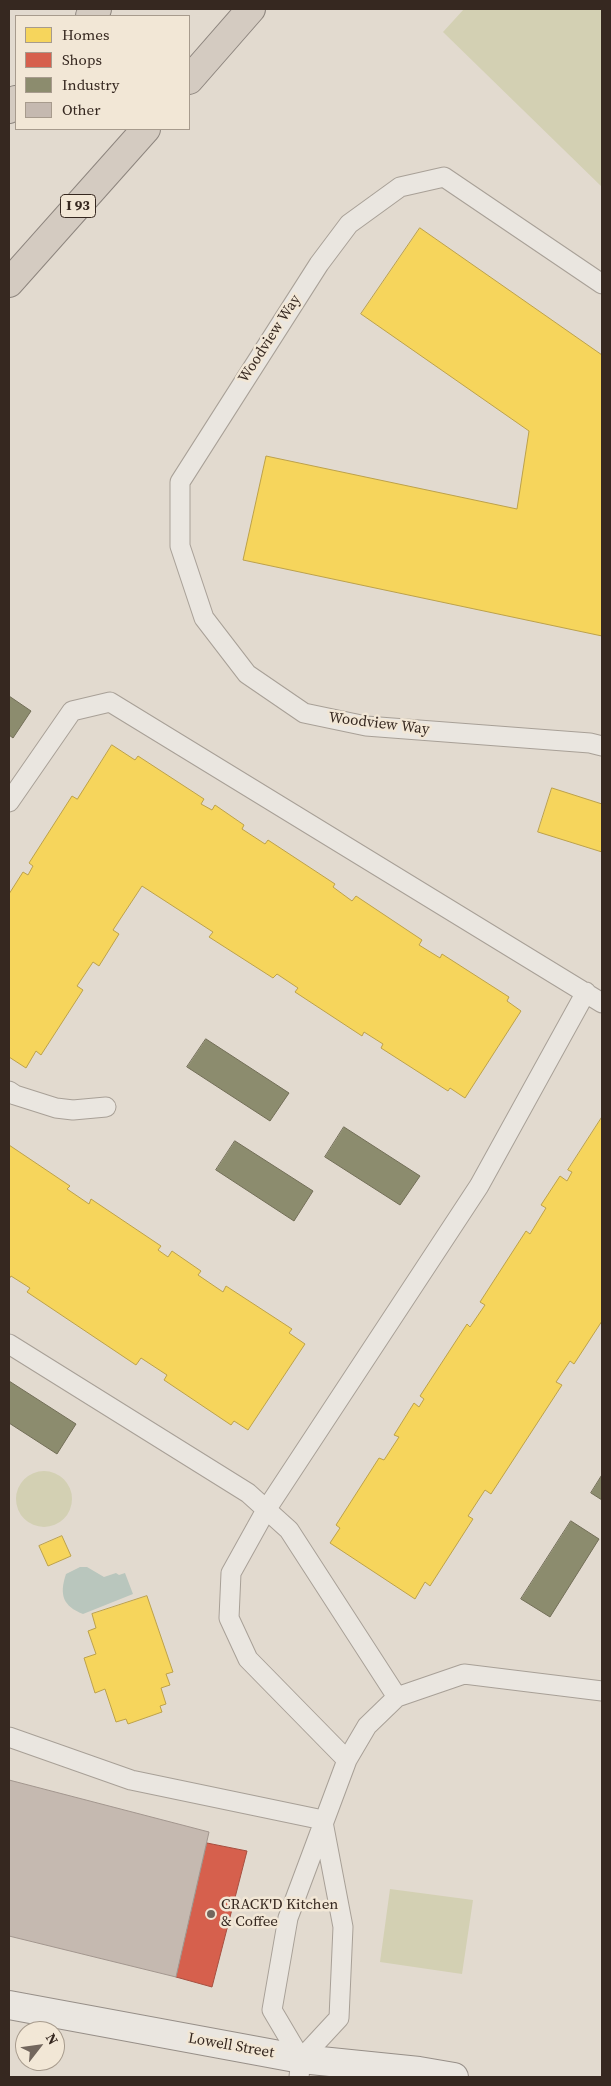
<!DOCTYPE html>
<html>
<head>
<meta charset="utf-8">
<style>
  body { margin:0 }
  #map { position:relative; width:611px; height:2086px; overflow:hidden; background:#e2dacf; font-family:"Source Serif 4",serif }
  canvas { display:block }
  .frame { position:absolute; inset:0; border:10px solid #362820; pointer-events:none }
  .legend { position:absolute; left:15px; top:15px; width:175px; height:115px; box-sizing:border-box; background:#f2e7d6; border:1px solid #a79b8d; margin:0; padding:6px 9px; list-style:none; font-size:15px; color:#362820 }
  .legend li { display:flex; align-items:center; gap:10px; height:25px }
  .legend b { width:25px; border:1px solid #a79b8d }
  .north { position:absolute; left:15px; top:2021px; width:50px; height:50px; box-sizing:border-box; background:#f2e7d6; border:1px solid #a79b8d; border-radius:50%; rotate:60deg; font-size:14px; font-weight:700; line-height:20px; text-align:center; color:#362820 }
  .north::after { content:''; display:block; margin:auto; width:18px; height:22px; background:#72665d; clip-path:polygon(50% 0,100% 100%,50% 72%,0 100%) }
</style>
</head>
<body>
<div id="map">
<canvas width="611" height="2086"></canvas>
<div class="frame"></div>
<ul class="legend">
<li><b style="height:14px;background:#f6d55c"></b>Homes</li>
<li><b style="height:14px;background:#d6604d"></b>Shops</li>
<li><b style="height:14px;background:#8c8c6e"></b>Industry</li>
<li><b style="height:14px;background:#c5b9b0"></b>Other</li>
</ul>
<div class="north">N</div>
</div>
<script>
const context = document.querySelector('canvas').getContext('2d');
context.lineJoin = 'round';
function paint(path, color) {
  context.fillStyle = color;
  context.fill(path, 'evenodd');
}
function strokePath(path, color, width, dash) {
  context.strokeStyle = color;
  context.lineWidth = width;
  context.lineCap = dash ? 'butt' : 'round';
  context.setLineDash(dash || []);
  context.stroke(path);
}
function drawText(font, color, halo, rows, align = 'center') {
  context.font = font + ' "Source Serif 4",serif';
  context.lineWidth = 5;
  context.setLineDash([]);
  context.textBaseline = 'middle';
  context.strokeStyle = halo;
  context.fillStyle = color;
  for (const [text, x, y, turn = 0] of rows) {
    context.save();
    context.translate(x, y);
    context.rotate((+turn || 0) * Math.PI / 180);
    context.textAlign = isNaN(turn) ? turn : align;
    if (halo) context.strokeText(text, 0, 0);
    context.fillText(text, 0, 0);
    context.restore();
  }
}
const green = new Path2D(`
  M 464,9 L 602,9 L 602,187 L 443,32 Z
  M16 1499a28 28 0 1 1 56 0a28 28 0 1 1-56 0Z
  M 390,1889 L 473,1900 L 462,1974 L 380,1962 Z`);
const water = new Path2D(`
  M 80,1567 L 87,1567 L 104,1577 L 116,1573 L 119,1575 L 125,1573 L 133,1594 L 83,1614 C 63,1606 59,1595 66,1574 Z`);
const homes = new Path2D(`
  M 420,228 L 602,355 L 602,636 L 243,560 L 266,456 L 517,509 L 529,431 L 361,314 Z
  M 112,745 L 135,760 L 138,756 L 204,799 L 201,804 L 212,810 L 215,805 L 244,825 L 242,829 L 265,844 L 268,840 L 335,884 L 333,887 L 352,901 L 356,896 L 422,940 L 419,945 L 440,958 L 442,954 L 509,997 L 507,1001 L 521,1011 L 465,1098 L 450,1088 L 448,1091 L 381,1048 L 383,1044 L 364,1032 L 362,1036 L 295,992 L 298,988 L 277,974 L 273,978 L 209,937 L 213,932 L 142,886 L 113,930 L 119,934 L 99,966 L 93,962 L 77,986 L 83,990 L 41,1055 L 36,1051 L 26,1068 L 9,1057 L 9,894 L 23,872 L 28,875 L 33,866 L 29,863 L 72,796 L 77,799 Z
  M 552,788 L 602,804 L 602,852 L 538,832 Z
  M 602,1117 L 602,1321 L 574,1364 L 570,1361 L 556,1382 L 562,1385 L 491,1494 L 485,1490 L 468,1516 L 473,1519 L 430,1586 L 425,1582 L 415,1599 L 330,1543 L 340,1528 L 336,1525 L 379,1458 L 384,1460 L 399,1437 L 394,1435 L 414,1403 L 419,1407 L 424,1399 L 420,1396 L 467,1324 L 470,1327 L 485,1305 L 480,1302 L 526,1231 L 530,1234 L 546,1208 L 541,1205 L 560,1176 L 567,1181 L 572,1172 L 568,1170 Z
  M 9,1145 L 70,1186 L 67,1189 L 89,1204 L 91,1199 L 161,1246 L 158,1250 L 168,1257 L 172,1251 L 201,1271 L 198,1275 L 223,1292 L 226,1286 L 292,1329 L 289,1333 L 305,1344 L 248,1430 L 234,1421 L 231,1425 L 164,1380 L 167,1375 L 141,1358 L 136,1365 L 27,1292 L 30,1288 L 11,1276 L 9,1279 Z
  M 62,1536 L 71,1556 L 48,1566 L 39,1546 Z
  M 147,1596 L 173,1672 L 166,1674 L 170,1685 L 161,1688 L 166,1704 L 160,1706 L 162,1712 L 128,1724 L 126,1719 L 116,1722 L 105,1689 L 95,1693 L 84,1658 L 96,1654 L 88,1631 L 96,1628 L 92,1614 Z`);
const shops = new Path2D(`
  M 207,1843 L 247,1851 L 212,1987 L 176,1977 Z`);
const industry = new Path2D(`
  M 9,696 L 31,711 L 13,738 L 9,735 Z
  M 206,1039 L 289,1093 L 270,1121 L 187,1067 Z
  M 344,1127 L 420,1176 L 400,1205 L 325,1157 Z
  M 235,1141 L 313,1191 L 294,1221 L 216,1170 Z
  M 9,1381 L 76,1424 L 57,1454 L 9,1423 Z
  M 602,1475 L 602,1500 L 591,1493 Z
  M 571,1521 L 599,1539 L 550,1617 L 521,1599 Z`);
const building = new Path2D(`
  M 9,1780 L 209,1832 L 176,1977 L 9,1936 Z`);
const lane = new Path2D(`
  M 602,284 L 444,177 L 400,187 L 349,224 L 319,264 L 180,482 L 180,546 L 204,618 L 247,674 L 304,713 L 366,726 L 590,743 L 602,746
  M 9,802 L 72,711 L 110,702 L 602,1003
  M 9,1091 L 15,1095 L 56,1108 L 73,1110 L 106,1107
  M 9,1344 L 248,1493 L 289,1530 L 397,1697
  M 9,1737 L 131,1780 L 323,1820
  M 347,1760 L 248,1659 L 229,1618 L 231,1573 L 266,1510 L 479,1186 L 586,992
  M 301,2059 L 272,2010 L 288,1918 L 347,1760 L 367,1726 L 397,1697 L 464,1674 L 602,1691
  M 299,2077 L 301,2059 L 339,2018 L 343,1927 L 323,1822`);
const secondary = new Path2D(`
  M 9,2005 L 301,2059 L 419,2071 L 454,2077`);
const highway = new Path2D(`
  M 90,16 L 97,9
  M 189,80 L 251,9
  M 9,109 L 16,100
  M 9,283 L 146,129`);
const markers = [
  [211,1914,5,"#72665d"]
];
const shields = [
  [78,206,35]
];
const shieldNames = [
  ["I 93",78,206]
];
const streetNames = [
  ["Woodview Way",270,339,-57],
  ["Woodview Way",379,724,7],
  ["Lowell Street",231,2046,10]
];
const poiNames = [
  ["CRACK'D Kitchen",221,1905],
  ["& Coffee",221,1922]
];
paint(green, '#d3d0b3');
paint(water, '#b9c6bd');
paint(homes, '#f6d55c');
strokePath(homes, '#bca14a', 1);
paint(shops, '#d6604d');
strokePath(shops, '#a64f40', 1);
paint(industry, '#8c8c6e');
strokePath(industry, '#726e57', 1);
paint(building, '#c5b9b0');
strokePath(building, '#a2968e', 1);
strokePath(lane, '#a8a097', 21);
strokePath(secondary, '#978f88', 30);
strokePath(highway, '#8d857e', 30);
strokePath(lane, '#eae6e0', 19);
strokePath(secondary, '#eae6e0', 28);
strokePath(highway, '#d4cbc1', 28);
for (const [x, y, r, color] of markers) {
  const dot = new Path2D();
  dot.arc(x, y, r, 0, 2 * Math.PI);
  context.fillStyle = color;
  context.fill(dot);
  strokePath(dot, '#f2e7d6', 2);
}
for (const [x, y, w] of shields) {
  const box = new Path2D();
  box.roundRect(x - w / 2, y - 11.5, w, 23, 4);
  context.fillStyle = '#f2e7d6';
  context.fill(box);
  strokePath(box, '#362820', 1);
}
drawText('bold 14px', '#362820', null, shieldNames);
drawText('15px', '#362820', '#f2e7d6', streetNames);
drawText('15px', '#362820', '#f2e7d6', poiNames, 'left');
</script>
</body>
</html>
